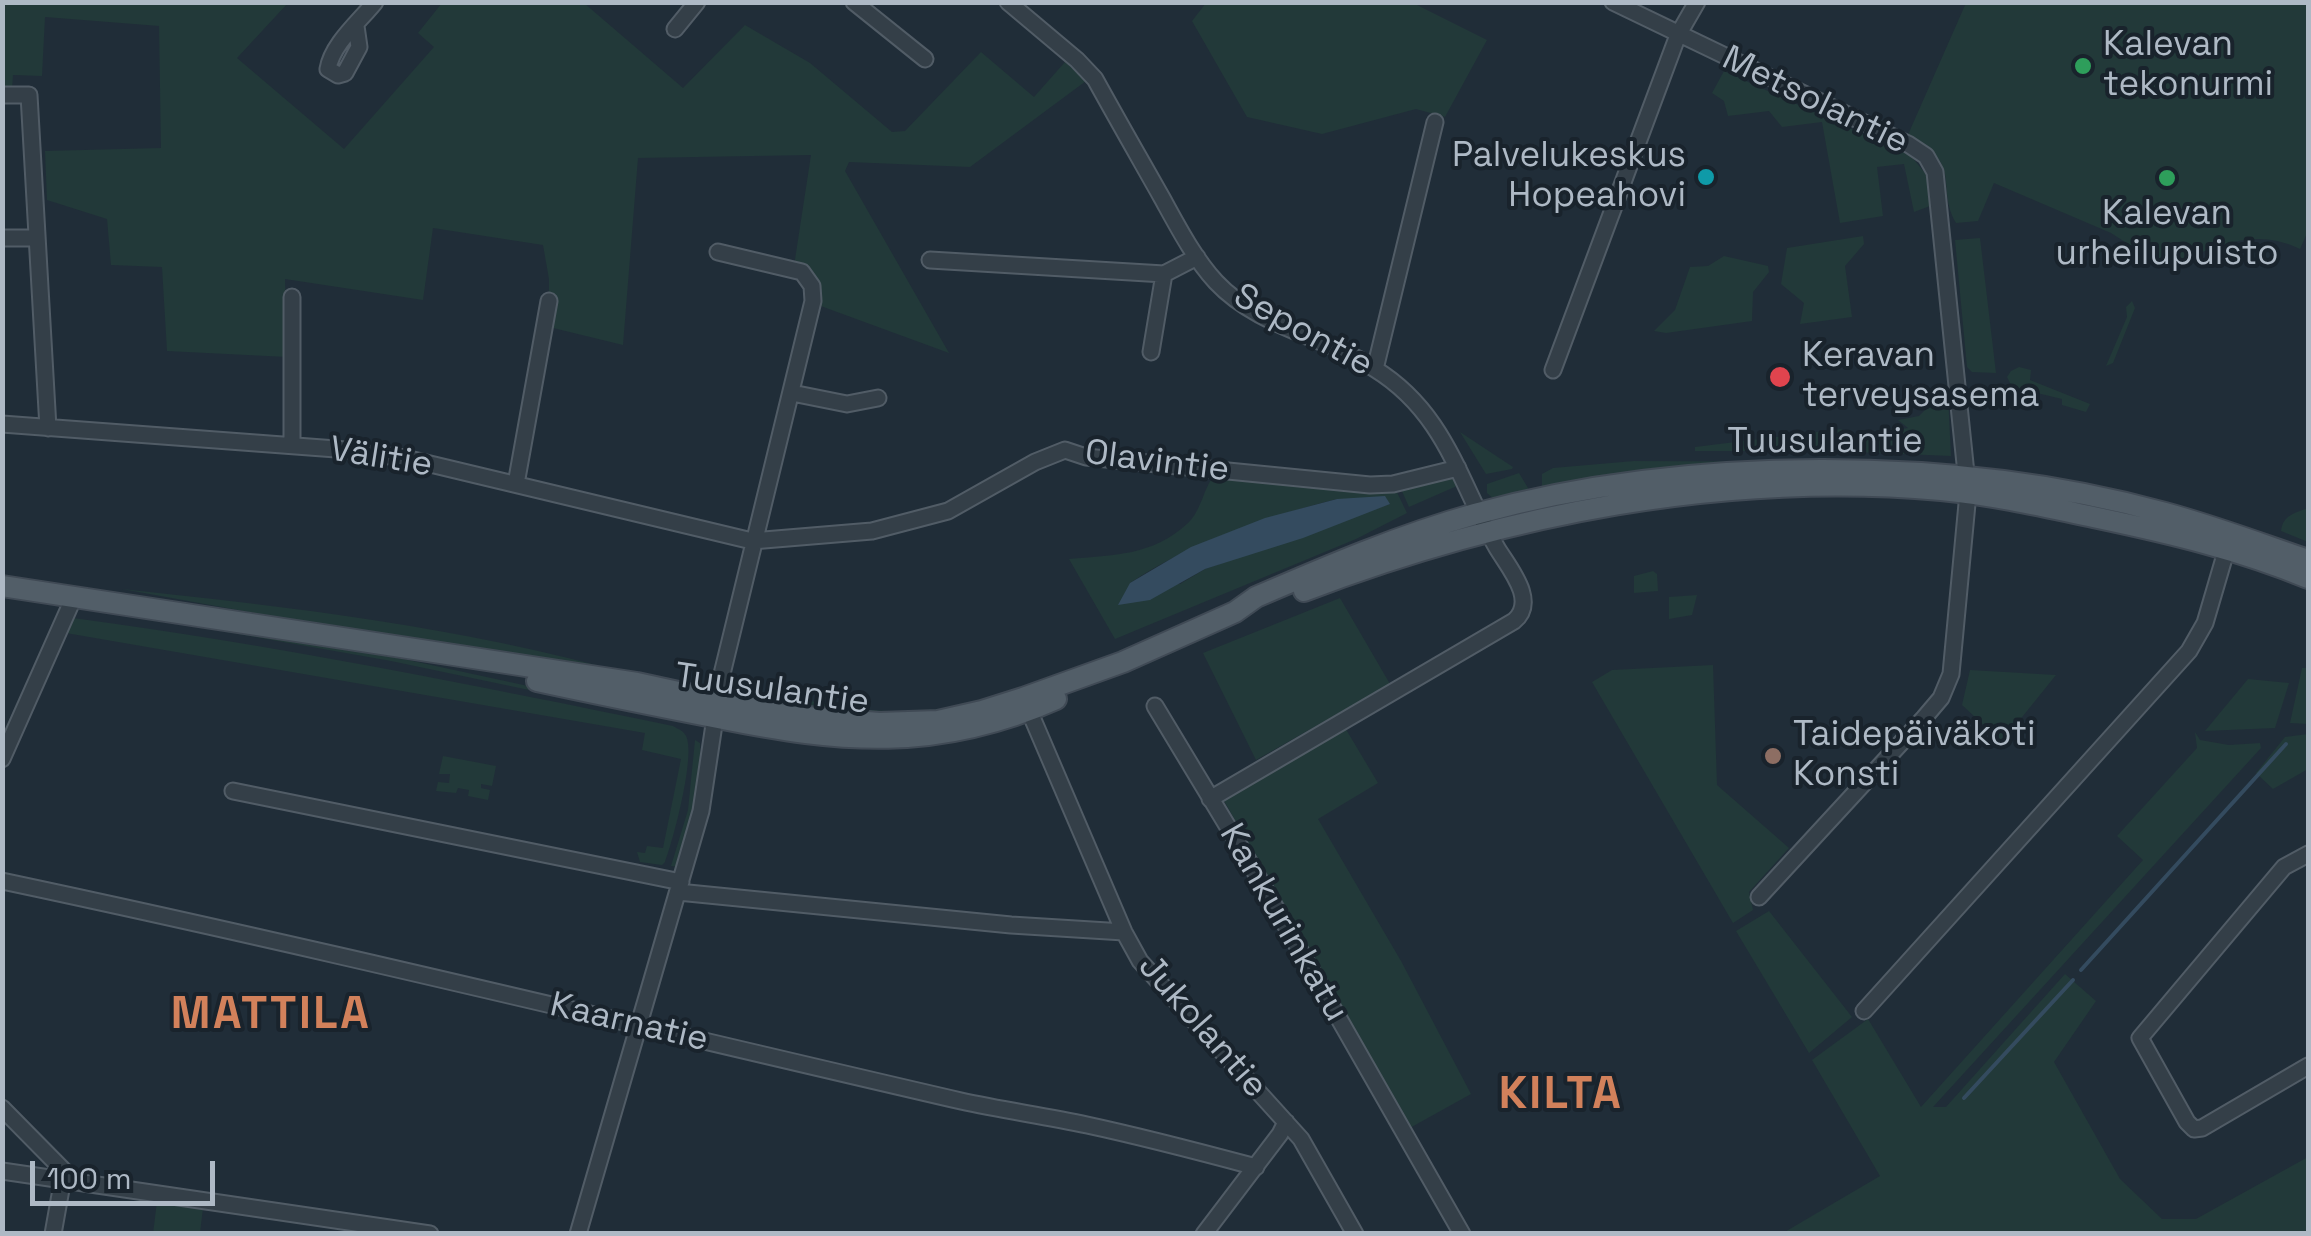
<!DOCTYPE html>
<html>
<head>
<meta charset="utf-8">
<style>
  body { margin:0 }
  #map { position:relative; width:2311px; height:1236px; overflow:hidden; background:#202d38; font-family:"Space Grotesk",sans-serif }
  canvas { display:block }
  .frame { position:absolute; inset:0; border:5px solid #aeb9c5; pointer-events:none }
  .scale { position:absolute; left:30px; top:1161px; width:185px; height:45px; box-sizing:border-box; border:5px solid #aeb9c5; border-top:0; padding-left:12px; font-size:30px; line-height:35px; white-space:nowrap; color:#aeb9c5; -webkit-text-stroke:8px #19232c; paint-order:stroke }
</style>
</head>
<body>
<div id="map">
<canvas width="2311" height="1236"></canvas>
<div class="frame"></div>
<div class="scale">100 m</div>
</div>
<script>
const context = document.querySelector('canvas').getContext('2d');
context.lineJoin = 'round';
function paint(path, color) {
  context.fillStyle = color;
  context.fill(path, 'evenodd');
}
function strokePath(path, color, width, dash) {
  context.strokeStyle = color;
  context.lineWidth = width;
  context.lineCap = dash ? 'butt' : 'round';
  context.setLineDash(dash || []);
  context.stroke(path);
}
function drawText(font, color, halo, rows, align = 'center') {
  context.font = font + ' "Space Grotesk",sans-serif';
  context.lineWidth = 8;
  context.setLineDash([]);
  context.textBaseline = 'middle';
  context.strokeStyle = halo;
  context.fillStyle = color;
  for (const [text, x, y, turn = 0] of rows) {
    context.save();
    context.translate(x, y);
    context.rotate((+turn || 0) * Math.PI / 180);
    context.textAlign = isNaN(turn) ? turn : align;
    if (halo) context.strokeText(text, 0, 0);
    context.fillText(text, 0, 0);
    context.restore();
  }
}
const green = new Path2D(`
  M 3,2 L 288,3 L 237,58 L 344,149 L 434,47 L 418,33 L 442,3 L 584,3 L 683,88 L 745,25 L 810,63 L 892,132 L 905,131 L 981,52 L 1034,97 L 1065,62 L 1086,81 L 970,167 L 849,162 L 845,171 L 949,353 L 818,305 L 794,266 L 811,155 L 638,158 L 623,345 L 549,327 L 549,279 L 543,245 L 433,228 L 423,300 L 285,279 L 287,357 L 167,351 L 162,267 L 111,265 L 107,219 L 47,200 L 45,151 L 161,148 L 159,26 L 45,17 L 42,76 L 13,75 L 12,90 L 3,90 Z
  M 1206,3 L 1413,3 L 1487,40 L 1445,117 L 1416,109 L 1322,134 L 1247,117 L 1192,21 Z
  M 1966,3 L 2308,3 L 2308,231 L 2300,249 C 2249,225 2213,250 2164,267 L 2111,233 L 1994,183 L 1978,221 L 1956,223 C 1935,186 1965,163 1907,137 Z
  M 1724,71 L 1911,156 L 1929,178 L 1930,206 L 1914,212 L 1904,164 L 1877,167 L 1883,216 L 1840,223 L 1822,122 L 1782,127 L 1769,111 L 1728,116 L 1724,101 L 1712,93 Z
  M 1863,236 L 1864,244 L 1845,266 L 1852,317 L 1800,324 L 1804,303 L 1781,284 L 1787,248 Z
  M 1980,238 L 1996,373 L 1972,372 L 1967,367 L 1955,240 Z
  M 1724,256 L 1768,266 L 1769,272 L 1753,292 L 1752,321 L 1666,333 L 1654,331 L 1675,310 L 1690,267 L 1708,266 Z
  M 2132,301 L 2135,308 L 2113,363 L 2106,366 L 2127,317 L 2126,307 Z
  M 2019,367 L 2031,370 L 2030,380 L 2090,404 L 2086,412 L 2062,405 L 2062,399 L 2012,387 L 2007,377 L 2011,371 Z
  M 1940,395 L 1948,395 L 1951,456 L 1832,451 L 1695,451 L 1695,447 L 1841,429 L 1850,437 L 1908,428 L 1898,420 L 1919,416 Z
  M 1460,432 L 1513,467 L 1512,469 L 1486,474 Z
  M 1634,461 L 1837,462 L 1546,492 L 1542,486 L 1542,474 L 1553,468 Z
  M 1519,473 L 1528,488 L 1527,499 L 1496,501 L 1487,493 L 1487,484 Z
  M 1214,475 L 1393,484 L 1407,513 L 1356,539 L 1115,639 L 1069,559 C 1113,555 1153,556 1188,523 C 1201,511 1203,490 1214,475 ZM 1337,499 L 1389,504 L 1205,569 L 1180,584 L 1130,583 C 1194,541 1263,518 1337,499 Z
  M 1442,475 L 1452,478 L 1457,486 L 1409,507 L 1401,489 Z
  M 2308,508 L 2308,542 L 2281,531 C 2283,515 2295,513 2308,508 Z
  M 1653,571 L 1657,574 L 1658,591 L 1634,593 L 1634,576 Z
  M 122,589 C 292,607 461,627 626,673 L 464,651 Z
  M 1697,595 L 1692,615 L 1669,619 L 1669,597 Z
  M 1340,598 L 1390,684 L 1256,760 L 1203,653 Z
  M 73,618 C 276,645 474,685 673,726 C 679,730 683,730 686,736 C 696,755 673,841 665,862 L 662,865 L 640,862 L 637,852 L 645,853 L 647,846 L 663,848 L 681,759 L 642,750 L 645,733 L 66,633 Z
  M 159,620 L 201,623 L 408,660 L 676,718 L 672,720 L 391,661 Z
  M 1713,665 L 1717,785 L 1789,848 L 1749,892 L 1753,910 L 1733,923 L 1592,682 L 1612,670 Z
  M 2302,668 L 2308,668 L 2308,724 L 2290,723 Z
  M 1970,670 L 2056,675 L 2002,742 L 1962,705 Z
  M 2248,679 L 2289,683 L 2275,728 L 2205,731 Z
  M 766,692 C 847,709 894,719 976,703 L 975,707 L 891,717 L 761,705 Z
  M 1344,726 L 1378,783 L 1318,819 L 1401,961 L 1471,1094 L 1408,1129 L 1222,797 Z
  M 2195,732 L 2200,740 L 2229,745 L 2260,743 L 2261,748 L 1933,1107 L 1946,1107 L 2065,974 L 2096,1001 L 2054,1062 L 2120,1179 L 2162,1219 L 2196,1219 L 2308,1157 L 2308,1233 L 1783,1233 L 1880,1176 L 1812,1060 L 1868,1019 L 1921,1107 L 2143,860 L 2117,836 L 2197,748 Z
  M 2308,734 L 2308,769 L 2273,789 L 2256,773 L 2285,737 Z
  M 695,740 L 700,743 L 701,783 L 679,867 L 671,866 L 688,810 Z
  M 443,756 L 496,766 L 492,786 L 481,784 L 481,788 L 490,790 L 488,800 L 468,796 L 469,790 L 458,788 L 456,793 L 436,791 L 438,782 L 449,783 L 450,774 L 439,774 Z
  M 1769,911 L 1852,1017 L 1809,1053 L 1736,931 Z
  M 157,1201 L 203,1208 L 200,1233 L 153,1234 Z`);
const water = new Path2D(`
  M 1385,496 L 1390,504 L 1303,538 L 1205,569 L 1150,600 L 1118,605 L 1130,583 L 1191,547 L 1265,518 L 1337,499 Z`);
const stream = new Path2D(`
  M 2081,970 L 2286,744
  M 1964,1098 L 2073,980`);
const minor = new Path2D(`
  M 854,2 L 925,59
  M 1008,2 L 1077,60 L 1095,79 C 1117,119 1140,159 1162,198 C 1178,227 1194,258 1216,282 C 1258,327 1324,336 1375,369 C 1446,413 1459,482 1497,548 C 1509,568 1538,601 1514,621 L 1210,799
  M 1613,2 L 1908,144 L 1926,156 L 1935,172 L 1968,493 L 1951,674 L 1941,698 L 1924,718 L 1759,897
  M 356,26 L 359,47 L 345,73 L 338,75 L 328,69 C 332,44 359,22 375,2
  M 675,29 L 697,2
  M 2,95 L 29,95 L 48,428
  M 2,238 L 37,238
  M 930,260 L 1164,274 L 1197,257
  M 1151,352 L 1164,274
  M 1375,369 L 1435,122
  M 1553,370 L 1678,35 L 1697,2
  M 792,393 L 847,404 L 878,398
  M 2,424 L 336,449 L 405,458 L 752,541 L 872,531 L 948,511 L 1035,462 L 1065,450 L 1086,457 L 1370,485 L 1393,484 L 1458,468
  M 292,445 L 292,297
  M 516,484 L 549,301
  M 1025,701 L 1124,932 L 1140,961 L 1301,1139 L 1355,1234
  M 1155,706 L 1254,870 L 1462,1234
  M 2,759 L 74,597
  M 233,791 L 681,882
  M 2308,854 L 2284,867 L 2140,1038 L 2187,1122 L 2194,1129 L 2202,1128 L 2308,1066
  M 2,881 C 323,949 641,1027 961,1101 C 1002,1110 1045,1116 1087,1125 C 1143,1137 1200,1152 1256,1167
  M 678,892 L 1011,925 L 1124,932
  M 1864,1011 L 2189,651 L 2205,623 L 2227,548
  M 2,1108 L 72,1179
  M 2,1171 L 430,1234
  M 53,1234 L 63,1178
  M 578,1234 L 701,811 L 721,678 L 813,301 L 812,286 L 802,272 L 718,252
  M 1204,1234 L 1280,1134 L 1286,1122`);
const major = new Path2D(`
  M 2,586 L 637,683 L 784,715 L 879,723 L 938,721 L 982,711 L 1023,698 L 1123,662 L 1235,612 L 1256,597 C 1328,566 1400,535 1475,514 C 1685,456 1955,455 2165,513 C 2213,526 2261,544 2308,560
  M 1304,591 C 1506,514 1724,471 1941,490 C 1994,495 2046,507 2098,518 C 2169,533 2241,550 2308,578
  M 537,681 C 597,694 657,706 718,718 C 841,743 937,752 1056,699`);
const markers = [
  [2083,66,10,"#2e9e5b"],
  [1706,177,10,"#0f9aa8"],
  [2167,178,10,"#2e9e5b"],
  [1780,377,12,"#e0444e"],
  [1773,756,10,"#8d6e63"]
];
const poiNames = [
  ["Kalevan",2103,46],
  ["tekonurmi",2103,86],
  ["Palvelukeskus",1686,157,"right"],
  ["Hopeahovi",1686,197,"right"],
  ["Kalevan",2167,215,"center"],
  ["urheilupuisto",2167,255,"center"],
  ["Keravan",1802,357],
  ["terveysasema",1802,397],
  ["Taidepäiväkoti",1793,736],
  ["Konsti",1793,776]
];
const streetNames = [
  ["Metsolantie",1815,101,26],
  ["Sepontie",1303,331,29],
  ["Tuusulantie",1825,443],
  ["Välitie",381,458,9],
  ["Olavintie",1157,462,7],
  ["Tuusulantie",772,690,8],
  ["Kankurinkatu",1283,923,60],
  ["Kaarnatie",629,1023,13],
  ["Jukolantie",1202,1027,49]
];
const districtNames = [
  ["MATTILA",271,1016],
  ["KILTA",1561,1096]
];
paint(green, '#223939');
paint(water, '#344b5f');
strokePath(stream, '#344b5f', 4);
strokePath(minor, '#515c66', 19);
strokePath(major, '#404a55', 24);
strokePath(minor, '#343f48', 15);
strokePath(major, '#525e68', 20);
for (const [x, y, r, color] of markers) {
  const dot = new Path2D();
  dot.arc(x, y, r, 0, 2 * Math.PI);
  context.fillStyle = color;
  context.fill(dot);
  strokePath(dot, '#19232c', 4);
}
drawText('35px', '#aeb9c5', '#19232c', poiNames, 'left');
drawText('35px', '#aeb9c5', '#19232c', streetNames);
context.letterSpacing = '2.5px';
drawText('bold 45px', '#d2815b', '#19232c', districtNames);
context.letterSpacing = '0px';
</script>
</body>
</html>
